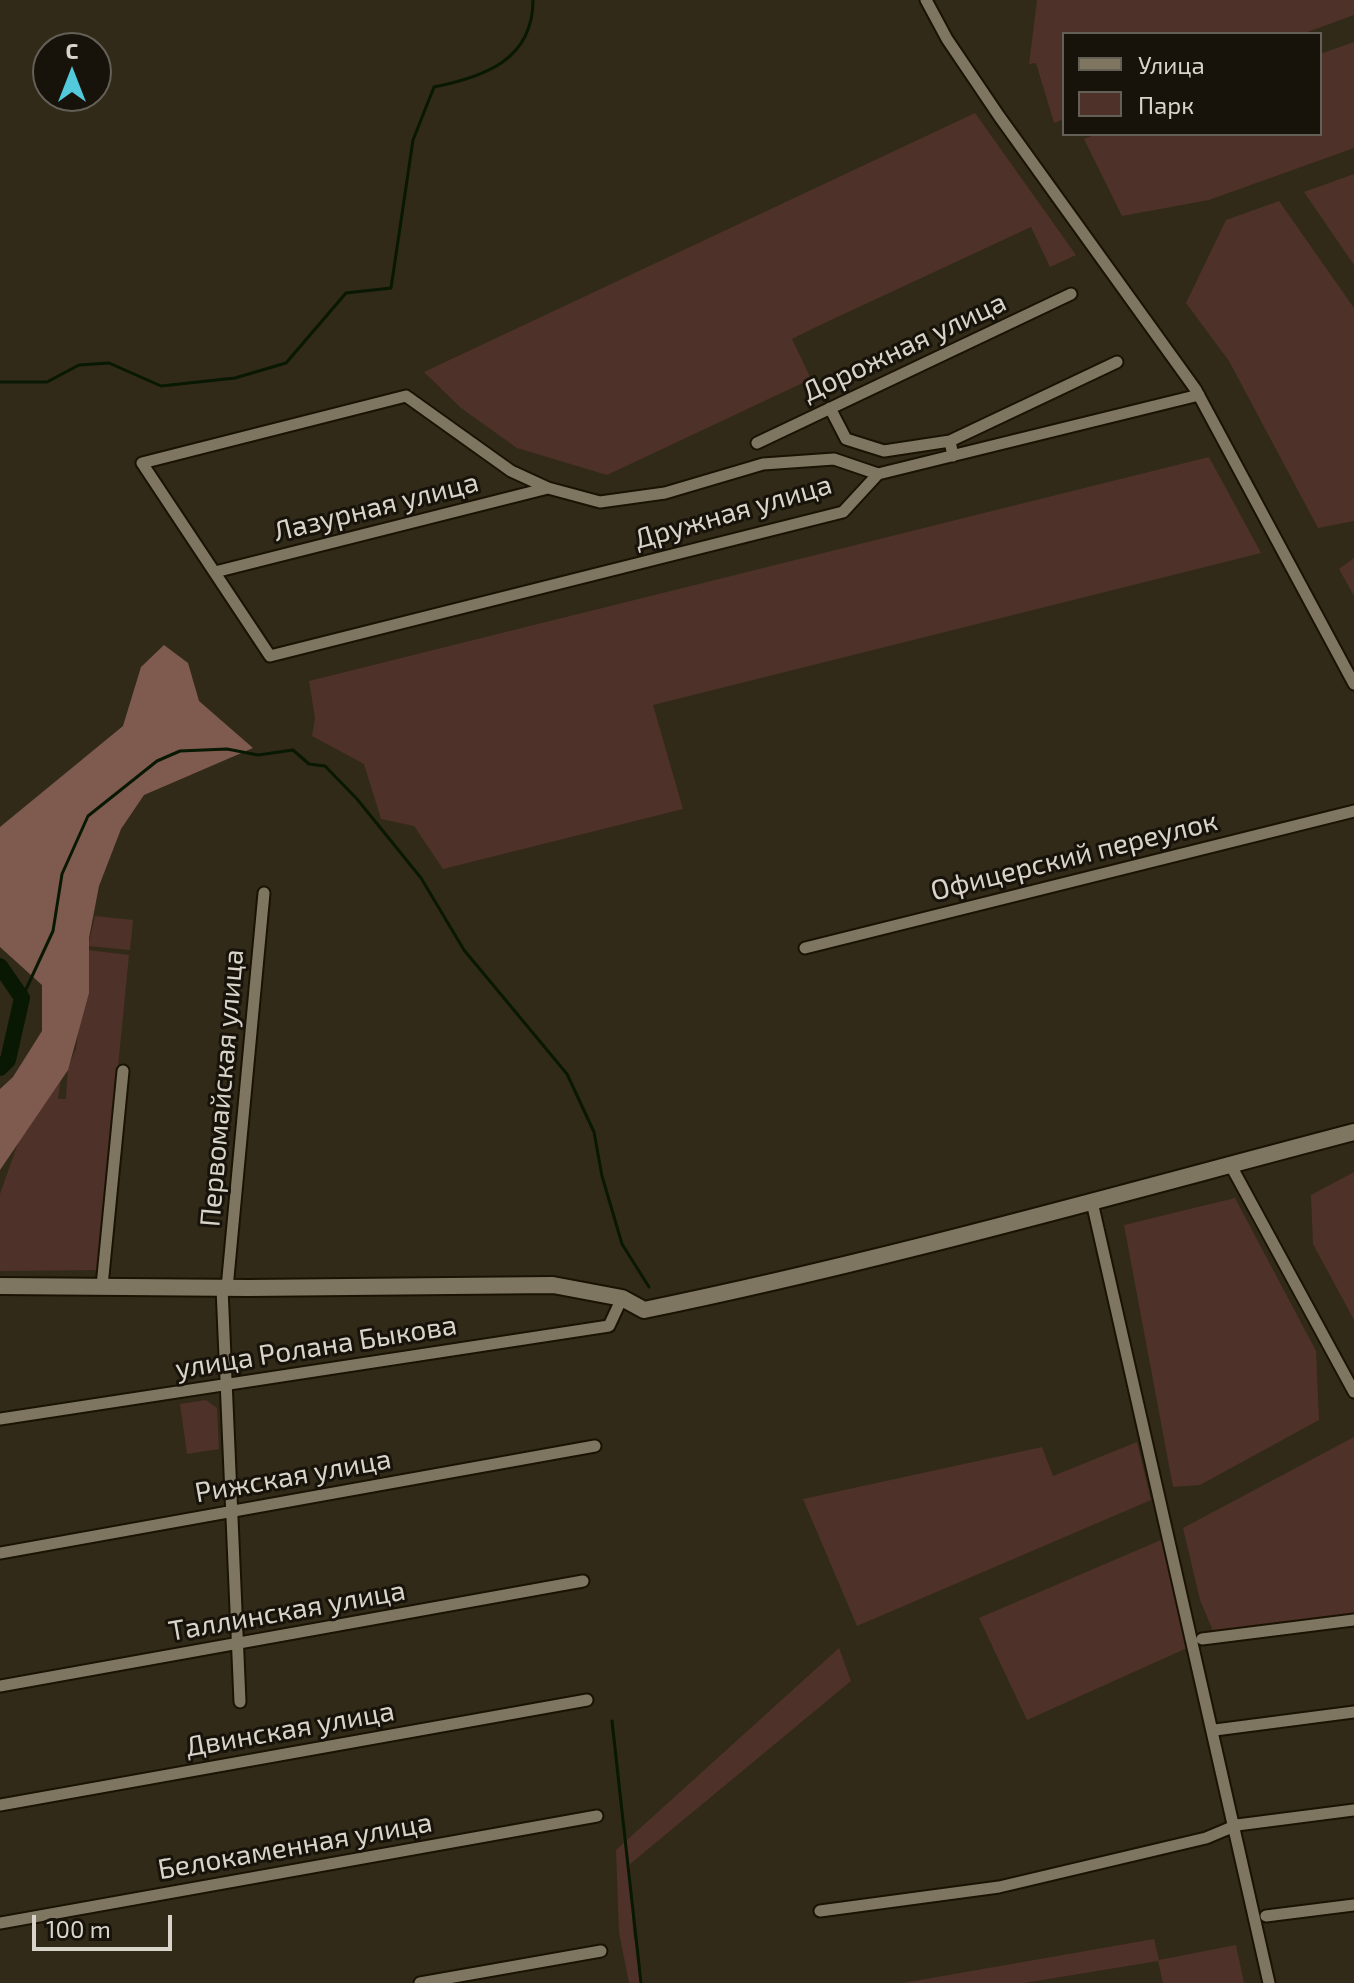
<!DOCTYPE html>
<html>
<head>
<meta charset="utf-8">
<style>
  body { margin:0 }
  #map { position:relative; width:1354px; height:1983px; overflow:hidden; background:#322a18; font-family:"Exo 2",sans-serif }
  canvas { display:block }
  .legend { position:absolute; left:1062px; top:32px; width:260px; height:104px; box-sizing:border-box; background:#17130b; border:2px solid #656057; margin:0; padding:10px 14px; list-style:none; font-size:24px; color:#d9d4c9 }
  .legend li { display:flex; align-items:center; gap:16px; height:40px }
  .legend b { width:40px; border:2px solid #656057 }
  .north { position:absolute; left:32px; top:32px; width:80px; height:80px; box-sizing:border-box; background:#17130b; border:2px solid #656057; border-radius:50%; rotate:0deg; font-size:22px; font-weight:700; line-height:32px; text-align:center; color:#d9d4c9 }
  .north::after { content:''; display:block; margin:auto; width:28px; height:36px; background:#53cadc; clip-path:polygon(50% 0,100% 100%,50% 72%,0 100%) }
  .scale { position:absolute; left:32px; top:1915px; width:140px; height:36px; box-sizing:border-box; border:4px solid #d9d4c9; border-top:0; padding-left:10px; font-size:24px; line-height:28px; white-space:nowrap; color:#d9d4c9; -webkit-text-stroke:6px #17130b; paint-order:stroke }
</style>
</head>
<body>
<div id="map">
<canvas width="1354" height="1983"></canvas>
<ul class="legend">
<li><b style="height:10px;background:#7f7662"></b>Улица</li>
<li><b style="height:22px;background:#4e3128"></b>Парк</li>
</ul>
<div class="north">С</div>
<div class="scale">100 m</div>
</div>
<script>
const context = document.querySelector('canvas').getContext('2d');
context.lineJoin = 'round';
function paint(path, color) {
  context.fillStyle = color;
  context.fill(path, 'evenodd');
}
function strokePath(path, color, width, dash) {
  context.strokeStyle = color;
  context.lineWidth = width;
  context.lineCap = dash ? 'butt' : 'round';
  context.setLineDash(dash || []);
  context.stroke(path);
}
function drawText(font, color, halo, rows, align = 'center') {
  context.font = font + ' "Exo 2",sans-serif';
  context.lineWidth = 6;
  context.setLineDash([]);
  context.textBaseline = 'middle';
  context.strokeStyle = halo;
  context.fillStyle = color;
  for (const [text, x, y, turn = 0] of rows) {
    context.save();
    context.translate(x, y);
    context.rotate((+turn || 0) * Math.PI / 180);
    context.textAlign = isNaN(turn) ? turn : align;
    if (halo) context.strokeText(text, 0, 0);
    context.fillText(text, 0, 0);
    context.restore();
  }
}
const green = new Path2D(`
  M 1037,0 L 1354,0 L 1354,15 L 1302,34 L 1064,34 L 1064,119 L 1054,123 L 1036,63 L 1029,64 Z
  M 1354,42 L 1354,148 L 1209,200 L 1122,216 L 1084,139 L 1097,134 L 1320,134 L 1320,54 Z
  M 975,113 L 1076,255 L 1050,267 L 1031,227 L 816,327 L 792,339 L 811,379 L 607,475 L 517,448 L 461,408 L 424,372 Z
  M 1354,174 L 1354,265 L 1304,192 Z
  M 1279,201 L 1354,308 L 1354,521 L 1318,528 L 1229,361 L 1186,303 L 1226,220 Z
  M 1209,457 L 1261,553 L 653,705 L 683,809 L 443,869 L 414,826 L 381,819 L 364,764 L 312,736 L 315,718 L 309,681 Z
  M 1354,558 L 1354,596 L 1339,569 Z
  M 95,916 L 133,920 L 130,950 L 88,946 Z
  M 88,950 L 129,955 L 98,1270 L 0,1271 L 0,1194 L 18,1143 L 61,1077 L 58,1099 L 66,1099 L 68,1067 L 76,1049 Z
  M 1354,1172 L 1354,1320 L 1313,1244 L 1311,1195 Z
  M 1235,1198 L 1316,1351 L 1319,1420 L 1200,1485 L 1173,1487 L 1124,1225 Z
  M 206,1400 L 217,1408 L 219,1449 L 187,1454 L 180,1404 Z
  M 1354,1437 L 1354,1614 L 1213,1631 L 1200,1600 L 1183,1528 Z
  M 1137,1442 L 1151,1500 L 857,1626 L 803,1499 L 1042,1447 L 1053,1476 Z
  M 1161,1540 L 1187,1648 L 1027,1720 L 979,1618 Z
  M 839,1648 L 851,1681 L 630,1864 L 633,1932 L 643,1983 L 629,1983 L 619,1932 L 616,1850 Z
  M 1154,1939 L 1159,1960 L 1236,1945 L 1244,1983 L 1163,1983 L 1158,1961 L 1024,1983 L 903,1983 Z`);
const forest = new Path2D(`
  M 164,645 L 188,663 L 199,701 L 253,748 L 144,795 L 121,829 L 99,886 L 89,938 L 89,993 L 68,1070 L 0,1170 L 0,1089 L 13,1077 L 42,1031 L 42,985 L 0,947 L 0,827 L 123,726 L 141,667 Z`);
const stream = new Path2D(`
  M 0,382 L 47,382 L 79,365 L 109,363 L 161,386 L 235,378 L 286,363 L 346,293 L 391,288 L 413,140 L 434,87 C 484,77 533,60 533,0
  M 22,998 L 53,931 L 62,874 L 88,816 L 157,761 L 180,751 L 227,749 L 258,755 L 293,750 L 309,764 L 325,766 L 357,799 L 421,878 L 464,950 L 567,1074 L 594,1132 L 602,1176 L 622,1244 L 649,1287
  M 612,1721 L 641,1983`);
const river = new Path2D(`
  M 0,966 L 22,998 L 8,1060 L 0,1068`);
const street = new Path2D(`
  M 926,0 L 947,39 L 999,116 L 1196,390 L 1354,684
  M 830,408 L 846,439 L 884,451 L 950,441
  M 757,443 L 1071,294
  M 953,456 L 950,441 L 1117,362
  M 878,474 L 834,459 L 763,464 L 665,493 L 600,502 L 548,488 L 511,471 L 406,396 L 142,463 L 270,656 L 843,512 L 878,474 L 1199,395
  M 215,572 L 548,488
  M 805,948 L 1354,811
  M 1230,1164 L 1354,1392
  M 1092,1202 L 1269,1983
  M 102,1286 L 123,1071
  M 222,1288 L 240,1702
  M 227,1288 L 264,893
  M 0,1419 L 609,1326 L 622,1298
  M 0,1553 L 595,1446
  M 1202,1639 L 1354,1620
  M 0,1686 L 583,1581
  M 1215,1730 L 1354,1712
  M 0,1805 L 587,1700
  M 820,1911 L 999,1887 L 1206,1838 L 1237,1825 L 1354,1810
  M 1266,1916 L 1354,1905
  M 0,1923 L 597,1816
  M 420,1983 L 601,1951`);
const secondary = new Path2D(`
  M 0,1286 L 248,1288 L 553,1285 L 622,1298 L 644,1310 C 883,1261 1118,1194 1354,1132`);
const streetNames = [
  ["Дорожная улица",904,347,-25],
  ["Лазурная улица",376,507,-14],
  ["Дружная улица",733,512,-16],
  ["Офицерский переулок",1074,856,-14],
  ["Первомайская улица",222,1088,-85],
  ["улица Ролана Быкова",316,1347,-9],
  ["Рижская улица",293,1476,-10],
  ["Таллинская улица",287,1611,-10],
  ["Двинская улица",290,1729,-10],
  ["Белокаменная улица",295,1846,-10]
];
paint(green, '#4e3128');
paint(forest, '#7f5b4f');
strokePath(stream, '#081802', 3);
strokePath(river, '#081802', 16);
strokePath(street, '#1a1303', 15);
strokePath(secondary, '#1a1303', 20);
strokePath(street, '#7f7662', 11);
strokePath(secondary, '#7f7662', 16);
drawText('28px', '#d9d4c9', '#17130b', streetNames);
</script>
</body>
</html>
